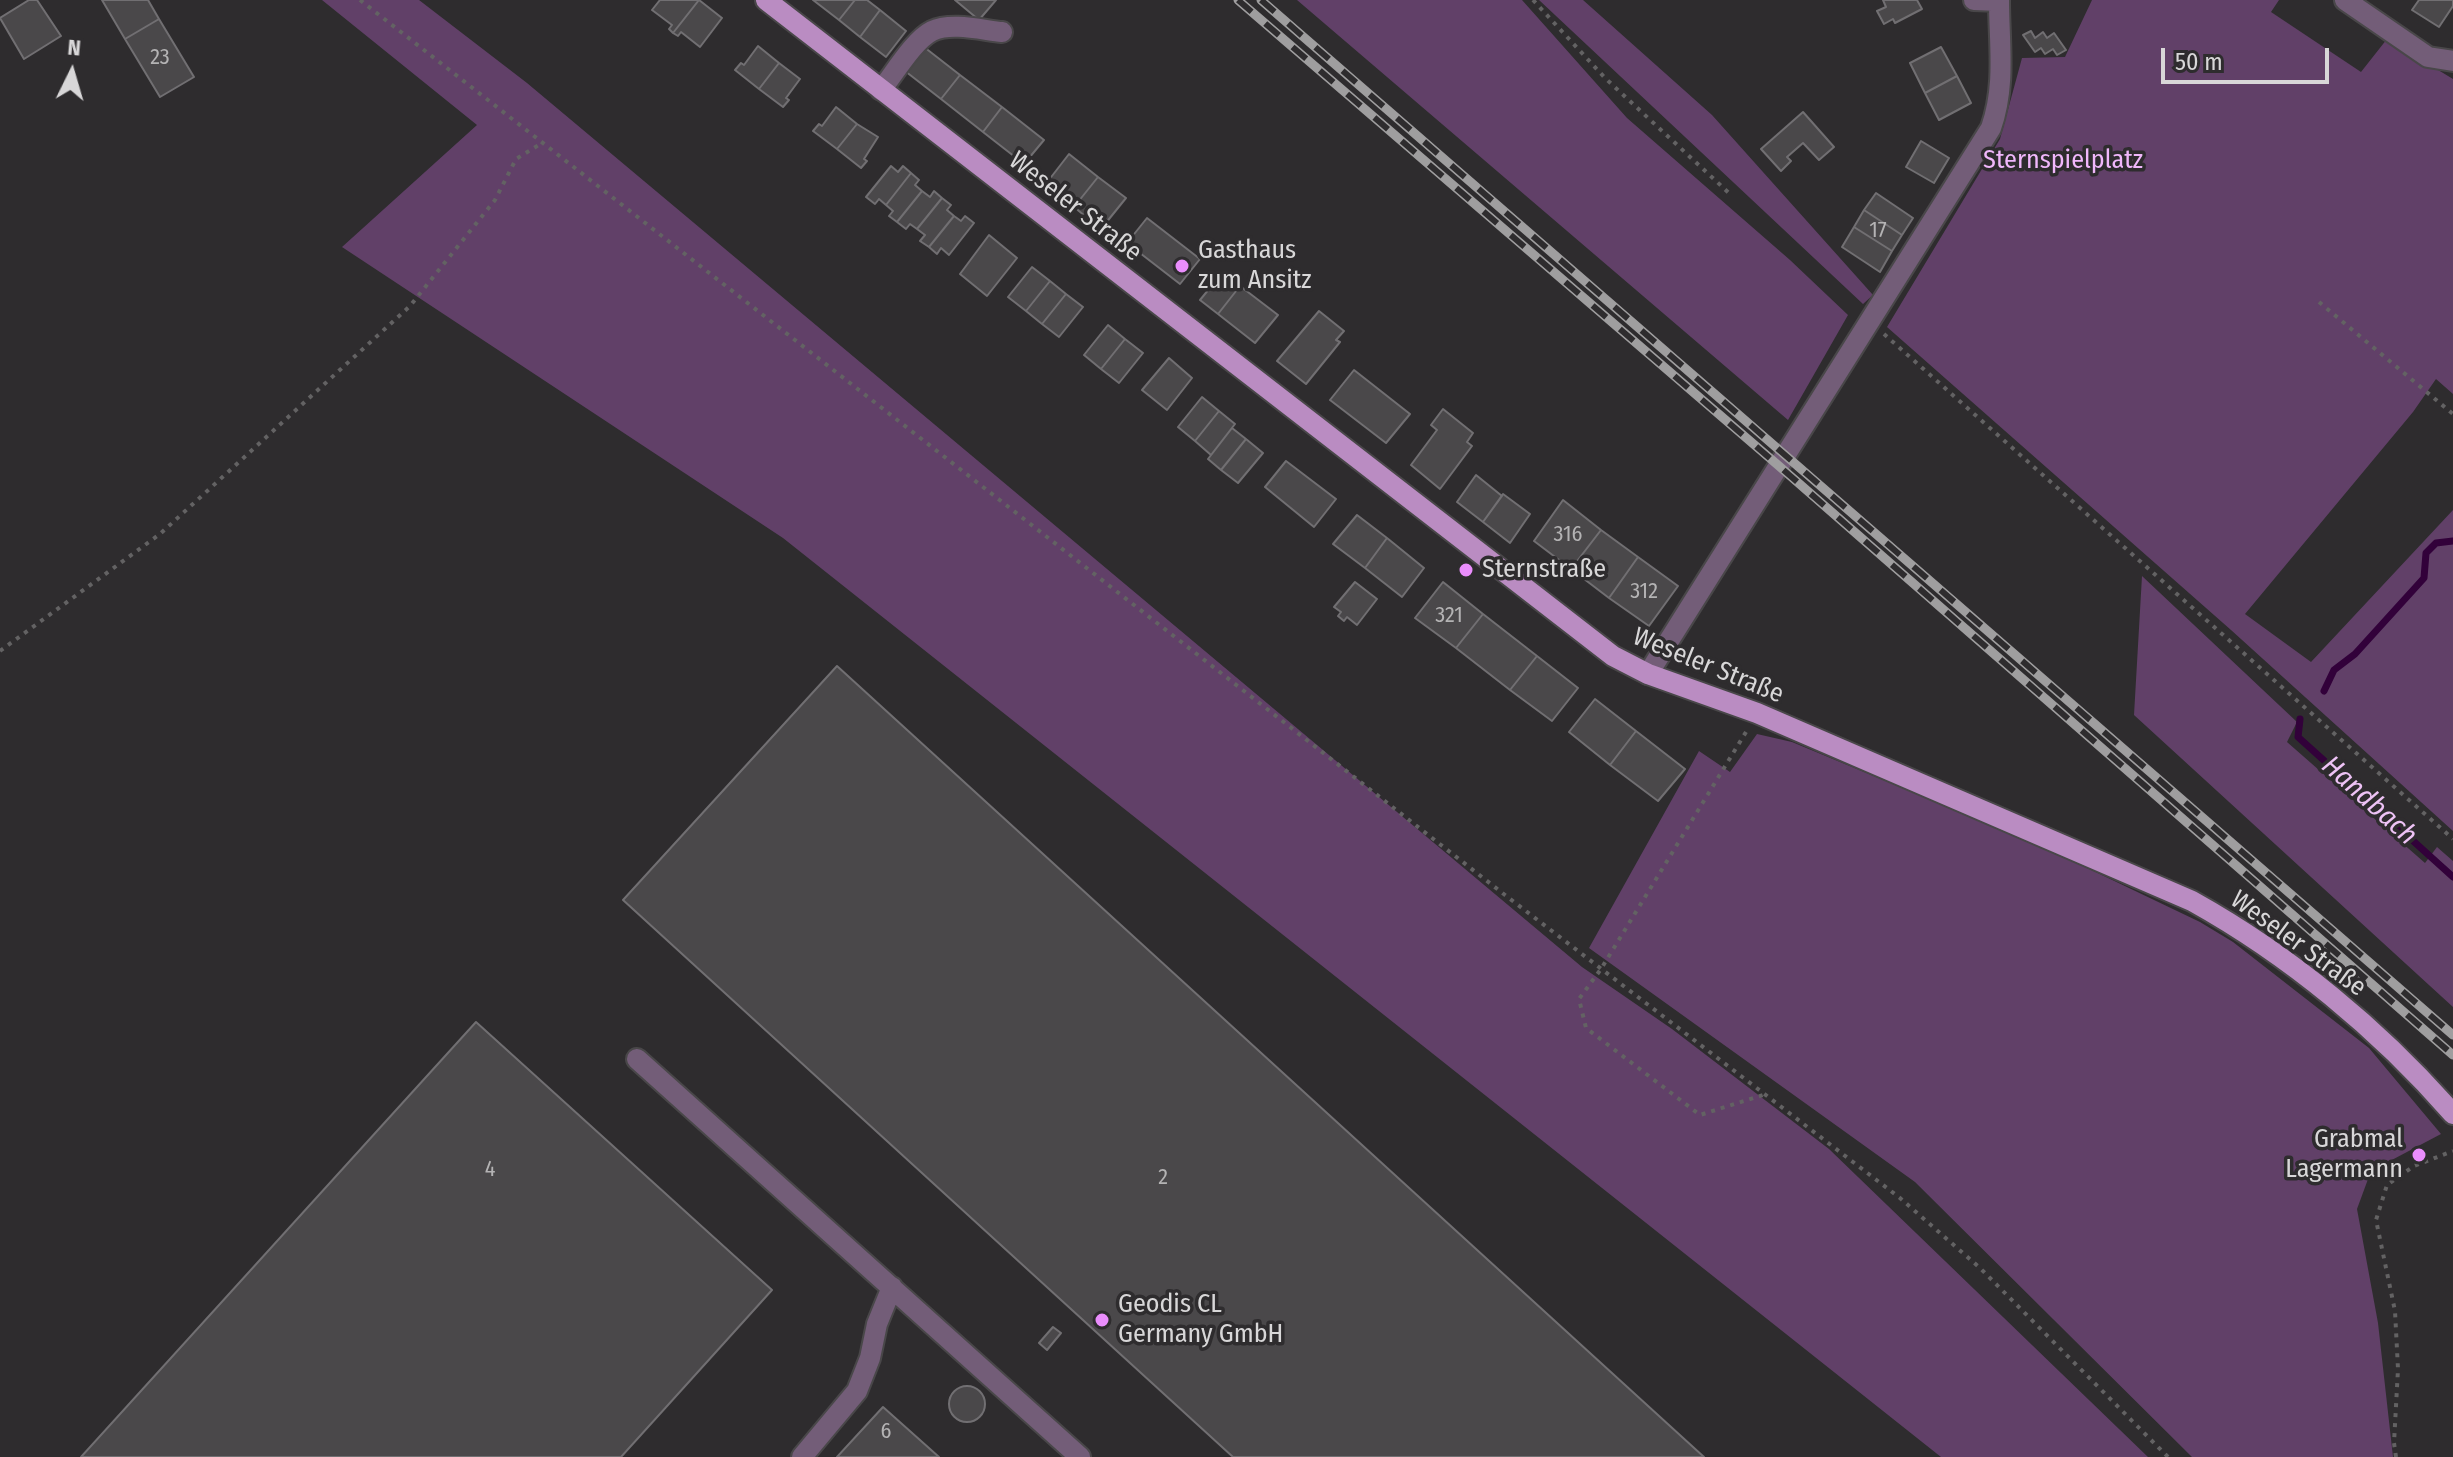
<!DOCTYPE html>
<html>
<head>
<meta charset="utf-8">
<style>
  body { margin:0 }
  #map { position:relative; width:2453px; height:1457px; overflow:hidden; background:#2e2c2e; font-family:"Fira Sans Condensed",sans-serif }
  canvas { display:block }
  .north { position:absolute; left:32px; top:32px; width:80px; height:80px; -webkit-text-stroke:6px #2e2c2e; paint-order:stroke; rotate:5deg; font-size:22px; font-weight:700; line-height:32px; text-align:center; color:#d8d7d8 }
  .north::after { content:''; display:block; margin:auto; width:28px; height:36px; background:#d8d7d8; clip-path:polygon(50% 0,100% 100%,50% 72%,0 100%) }
  .scale { position:absolute; left:2161px; top:48px; width:168px; height:36px; box-sizing:border-box; border:4px solid #d8d7d8; border-top:0; padding-left:10px; font-size:24px; line-height:28px; white-space:nowrap; color:#d8d7d8; -webkit-text-stroke:6px #2e2c2e; paint-order:stroke }
</style>
</head>
<body>
<div id="map">
<canvas width="2453" height="1457"></canvas>
<div class="north">N</div>
<div class="scale">50 m</div>
</div>
<script>
const context = document.querySelector('canvas').getContext('2d');
context.lineJoin = 'round';
function paint(path, color) {
  context.fillStyle = color;
  context.fill(path, 'evenodd');
}
function strokePath(path, color, width, dash) {
  context.strokeStyle = color;
  context.lineWidth = width;
  context.lineCap = dash ? 'butt' : 'round';
  context.setLineDash(dash || []);
  context.stroke(path);
}
function drawText(font, color, halo, rows, align = 'center') {
  context.font = font + ' "Fira Sans Condensed",sans-serif';
  context.lineWidth = 7;
  context.setLineDash([]);
  context.textBaseline = 'middle';
  context.strokeStyle = halo;
  context.fillStyle = color;
  for (const [text, x, y, turn = 0] of rows) {
    context.save();
    context.translate(x, y);
    context.rotate((+turn || 0) * Math.PI / 180);
    context.textAlign = isNaN(turn) ? turn : align;
    if (halo) context.strokeText(text, 0, 0);
    context.fillText(text, 0, 0);
    context.restore();
  }
}
const green = new Path2D(`
  M 322,0 L 419,0 L 527,83 L 1582,967 L 1672,1029 L 1829,1149 L 2148,1457 L 1941,1457 L 783,538 L 342,247 L 477,125 Z
  M 1297,0 L 1522,0 L 1627,118 L 1790,260 L 1848,315 L 1788,420 Z
  M 1539,0 L 1583,0 L 1712,115 L 1873,295 L 1863,304 Z
  M 2092,0 L 2279,0 L 2271,12 L 2361,72 L 2387,39 L 2453,79 L 2453,394 L 2436,379 L 2413,412 L 2245,614 L 2311,662 L 2453,510 L 2453,831 L 2231,630 L 1887,327 L 2000,139 L 2022,58 L 2065,57 Z
  M 2142,576 L 2297,722 L 2287,742 L 2425,863 L 2437,847 L 2453,861 L 2453,1007 L 2134,715 Z
  M 1757,734 L 1792,742 L 2035,843 L 2200,922 L 2233,942 L 2369,1048 L 2441,1134 L 2371,1171 L 2357,1209 L 2378,1323 L 2393,1457 L 2192,1457 L 1915,1182 L 1589,948 L 1699,751 L 1730,772 Z`);
const stream = new Path2D(`
  M 2324,691 L 2334,670 L 2355,654 L 2424,578 L 2426,553 L 2436,543 L 2453,541
  M 2300,719 L 2298,737 L 2453,877`);
const building = new Path2D(`
  M 29,0 L 37,0 L 61,36 L 24,59 L 0,18 Z
  M 102,0 L 148,0 L 159,19 L 125,39 Z
  M 660,0 L 699,0 L 673,33 L 669,29 L 672,25 L 652,10 Z
  M 699,0 L 722,18 L 700,47 L 681,32 L 678,36 L 673,33 Z
  M 813,0 L 855,0 L 839,20 Z
  M 855,0 L 867,0 L 880,10 L 860,37 L 839,20 Z
  M 955,0 L 996,0 L 979,20 Z
  M 1883,0 L 1917,0 L 1922,9 L 1895,23 L 1893,19 L 1884,24 L 1877,11 L 1886,7 Z
  M 2419,0 L 2453,0 L 2453,6 L 2439,27 L 2412,10 Z
  M 880,10 L 906,31 L 886,57 L 860,37 Z
  M 159,19 L 194,77 L 160,97 L 125,39 Z
  M 2031,31 L 2035,38 L 2043,32 L 2047,38 L 2054,33 L 2066,50 L 2057,55 L 2053,49 L 2045,54 L 2041,48 L 2035,52 L 2023,35 Z
  M 758,46 L 779,63 L 759,89 L 735,70 L 741,63 L 744,65 Z
  M 924,47 L 960,75 L 941,99 L 905,71 Z
  M 1941,47 L 1957,76 L 1925,93 L 1910,63 Z
  M 779,63 L 800,79 L 786,98 L 789,100 L 783,107 L 759,89 Z
  M 960,75 L 1002,107 L 983,132 L 941,99 Z
  M 1957,76 L 1971,103 L 1939,120 L 1925,93 Z
  M 836,107 L 857,124 L 837,149 L 813,131 L 819,124 L 822,126 Z
  M 1002,107 L 1044,140 L 1024,164 L 983,132 Z
  M 1803,112 L 1834,147 L 1819,160 L 1803,143 L 1787,157 L 1791,161 L 1781,171 L 1761,149 Z
  M 857,124 L 878,137 L 864,159 L 867,161 L 861,168 L 837,149 Z
  M 1921,141 L 1949,158 L 1934,183 L 1906,167 Z
  M 1069,154 L 1098,177 L 1074,207 L 1045,185 Z
  M 891,166 L 898,172 L 903,166 L 911,173 L 886,205 L 879,199 L 875,204 L 866,197 Z
  M 911,173 L 919,180 L 915,185 L 922,191 L 897,222 L 889,216 L 893,211 L 886,205 Z
  M 1098,177 L 1126,198 L 1101,229 L 1074,207 Z
  M 922,191 L 930,197 L 934,191 L 942,198 L 917,229 L 910,224 L 906,229 L 897,222 Z
  M 1876,193 L 1913,218 L 1902,235 L 1864,210 Z
  M 942,198 L 951,205 L 947,210 L 954,216 L 929,247 L 920,241 L 925,235 L 917,229 Z
  M 1864,210 L 1902,235 L 1892,251 L 1854,227 Z
  M 954,216 L 961,221 L 965,216 L 974,223 L 949,255 L 941,248 L 937,254 L 929,247 Z
  M 1147,218 L 1200,259 L 1180,284 L 1127,243 Z
  M 1854,227 L 1892,251 L 1880,272 L 1842,247 Z
  M 989,235 L 1017,258 L 987,296 L 960,274 Z
  M 1032,267 L 1050,281 L 1026,311 L 1008,297 Z
  M 1223,272 L 1240,286 L 1218,314 L 1200,300 Z
  M 1050,281 L 1066,294 L 1042,324 L 1026,311 Z
  M 1240,286 L 1278,315 L 1255,343 L 1218,314 Z
  M 1066,294 L 1083,307 L 1059,337 L 1042,324 Z
  M 1319,311 L 1344,331 L 1336,340 L 1340,342 L 1306,384 L 1277,361 Z
  M 1108,325 L 1125,339 L 1101,369 L 1084,355 Z
  M 1125,339 L 1143,353 L 1119,383 L 1101,369 Z
  M 1169,358 L 1192,378 L 1167,410 L 1142,390 Z
  M 1354,370 L 1410,414 L 1386,443 L 1330,400 Z
  M 1202,397 L 1219,411 L 1195,441 L 1178,427 Z
  M 1443,409 L 1473,433 L 1467,442 L 1472,446 L 1440,489 L 1411,465 L 1437,430 L 1431,425 Z
  M 1219,411 L 1235,424 L 1211,455 L 1195,441 Z
  M 1232,428 L 1246,439 L 1221,470 L 1208,459 Z
  M 1246,439 L 1263,453 L 1238,483 L 1221,470 Z
  M 1286,461 L 1336,499 L 1314,527 L 1265,487 Z
  M 1476,475 L 1502,496 L 1483,522 L 1457,502 Z
  M 1503,494 L 1530,514 L 1510,543 L 1483,522 Z
  M 1563,500 L 1601,530 L 1571,569 L 1534,541 Z
  M 1357,515 L 1387,538 L 1365,568 L 1333,544 Z
  M 1601,530 L 1638,557 L 1609,598 L 1571,569 Z
  M 1387,538 L 1424,568 L 1402,597 L 1365,568 Z
  M 1638,557 L 1678,586 L 1649,626 L 1609,598 Z
  M 1355,582 L 1377,599 L 1357,625 L 1347,617 L 1344,621 L 1338,616 L 1341,612 L 1334,607 Z
  M 1443,582 L 1483,614 L 1456,648 L 1415,618 Z
  M 1483,614 L 1537,656 L 1510,690 L 1456,648 Z
  M 1537,656 L 1578,688 L 1552,721 L 1510,690 Z
  M 837,666 L 1704,1457 L 1233,1457 L 623,900 Z
  M 1595,699 L 1636,731 L 1610,765 L 1569,732 Z
  M 1636,731 L 1685,769 L 1658,801 L 1610,765 Z
  M 476,1022 L 772,1290 L 621,1457 L 81,1457 Z
  M 1053,1327 L 1061,1333 L 1047,1350 L 1039,1343 Z
  M949 1404a18 18 0 1 1 36 0a18 18 0 1 1-36 0Z
  M 883,1407 L 939,1457 L 837,1457 Z`);
const path = new Path2D(`
  M 360,0 L 1505,895 L 1900,1198 L 1980,1268 L 2168,1457
  M 1533,0 L 1605,78 L 1730,194
  M 2319,302 L 2453,414
  M 1884,334 L 2453,839
  M 0,651 L 160,534 L 410,306 L 495,200 L 516,159 L 542,143
  M 1746,732 L 1601,969 L 1579,999 L 1586,1028 L 1700,1115 L 1766,1094
  M 2396,1457 L 2394,1443 L 2398,1369 L 2395,1311 L 2376,1220 L 2387,1185 L 2414,1166 L 2453,1151`);
const minor = new Path2D(`
  M 1974,0 L 1999,1
  M 2345,0 L 2428,57 L 2453,61
  M 881,90 C 894,74 914,40 932,31 C 951,22 982,30 1002,32
  M 1648,674 L 1991,128 C 2006,85 1999,44 1999,0
  M 637,1059 L 1080,1457
  M 802,1457 L 857,1391 L 870,1358 L 877,1324 L 892,1287`);
const major = new Path2D(`
  M 766,0 L 1613,656 L 1648,674 L 1757,713 L 2192,901 C 2289,955 2380,1030 2453,1114`);
const rail = new Path2D(`
  M 1238,0 L 1779,466 L 2453,1055
  M 1261,0 L 2453,1035`);
const markers = [
  [1182,266,8,"#ea8dfc"],
  [1466,570,8,"#ea8dfc"],
  [2419,1155,8,"#ea8dfc"],
  [1102,1320,8,"#ea8dfc"]
];
const numberNames = [
  ["23",160,58],
  ["17",1878,231],
  ["316",1568,535],
  ["312",1644,592],
  ["321",1449,616],
  ["4",490,1170],
  ["2",1163,1178],
  ["6",886,1432]
];
const parkNames = [
  ["Sternspielplatz",2063,161]
];
const streetNames = [
  ["Weseler Straße",1075,207,38],
  ["Weseler Straße",1708,666,22],
  ["Weseler Straße",2298,944,36]
];
const poiNames = [
  ["Gasthaus",1198,251],
  ["zum Ansitz",1198,281],
  ["Sternstraße",1482,570],
  ["Grabmal",2403,1140,"right"],
  ["Lagermann",2403,1170,"right"],
  ["Geodis CL",1118,1305],
  ["Germany GmbH",1118,1335]
];
const waterNames = [
  ["Handbach",2369,801,42]
];
paint(green, '#614068');
strokePath(stream, '#32013a', 7);
paint(building, '#4a484a');
strokePath(building, '#716f72', 2);
strokePath(minor, '#494749', 24);
strokePath(major, '#494749', 24);
strokePath(path, '#636263', 4, [4, 6]);
strokePath(minor, '#735d78', 20);
strokePath(major, '#ba8cc2', 20);
strokePath(rail, '#9f9e9f', 9);
strokePath(rail, '#2e2c2e', 6, [18]);
for (const [x, y, r, color] of markers) {
  const dot = new Path2D();
  dot.arc(x, y, r, 0, 2 * Math.PI);
  context.fillStyle = color;
  context.fill(dot);
  strokePath(dot, '#2e2c2e', 3);
}
drawText('22px', '#b4b3b4', null, numberNames);
drawText('26px', '#f0b7fb', '#2e2c2e', parkNames);
drawText('26px', '#d8d7d8', '#2e2c2e', streetNames);
drawText('26px', '#d8d7d8', '#2e2c2e', poiNames, 'left');
drawText('italic 28px', '#eec3f6', '#2e2c2e', waterNames);
</script>
</body>
</html>
